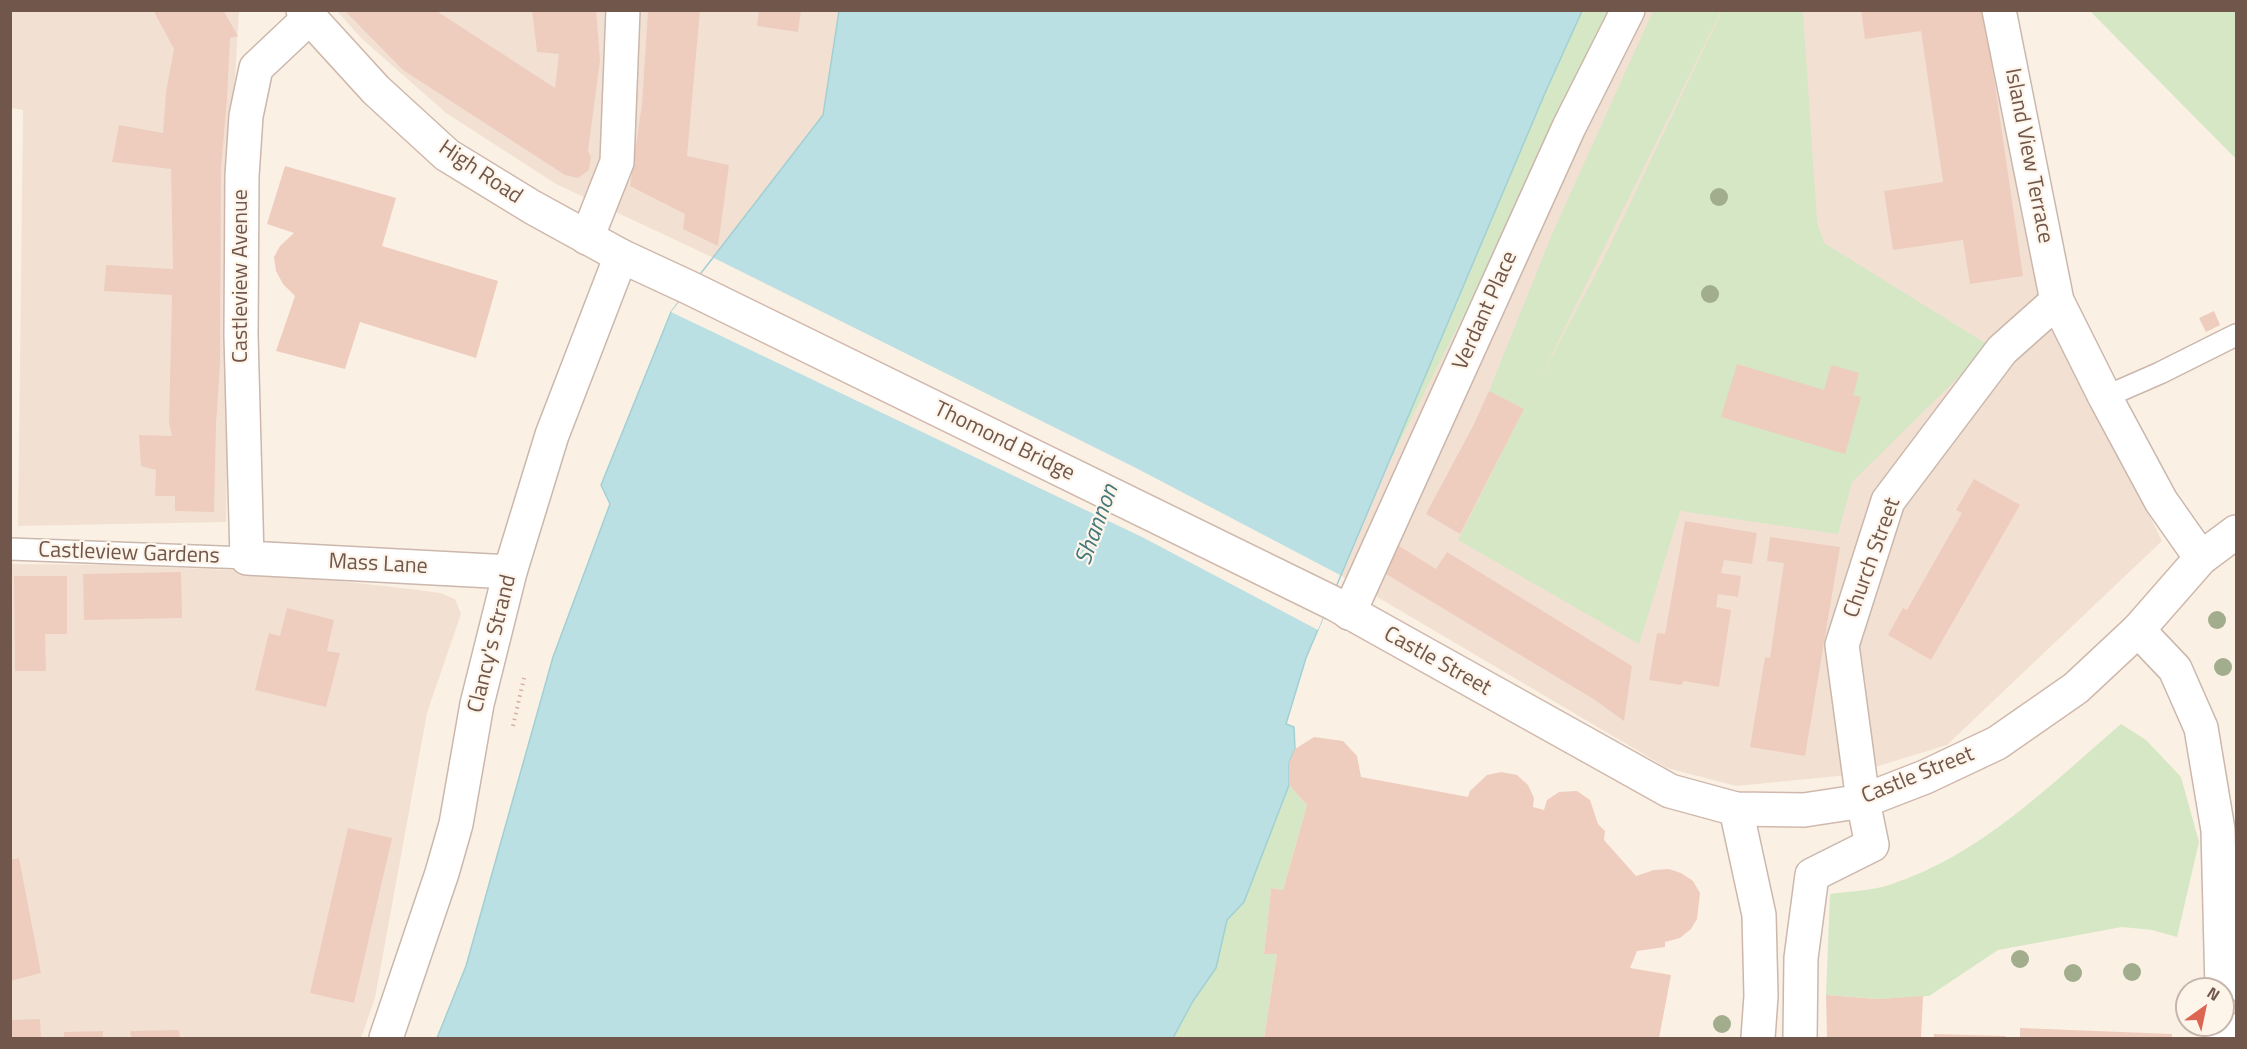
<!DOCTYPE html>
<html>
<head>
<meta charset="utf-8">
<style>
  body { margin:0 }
  #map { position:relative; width:2247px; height:1049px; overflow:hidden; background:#fbf0e4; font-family:"Titillium Web",sans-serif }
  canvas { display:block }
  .frame { position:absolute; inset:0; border:12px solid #71564c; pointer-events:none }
  .north { position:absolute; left:2175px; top:977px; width:60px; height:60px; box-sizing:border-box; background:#fef5ea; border:2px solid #c6b5ab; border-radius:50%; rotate:33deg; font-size:16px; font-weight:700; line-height:24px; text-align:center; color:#71564c }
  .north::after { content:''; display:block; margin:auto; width:21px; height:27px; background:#dc6652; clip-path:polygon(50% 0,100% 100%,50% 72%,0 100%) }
</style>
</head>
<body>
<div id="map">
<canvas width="2247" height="1049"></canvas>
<div class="frame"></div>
<div class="north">N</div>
</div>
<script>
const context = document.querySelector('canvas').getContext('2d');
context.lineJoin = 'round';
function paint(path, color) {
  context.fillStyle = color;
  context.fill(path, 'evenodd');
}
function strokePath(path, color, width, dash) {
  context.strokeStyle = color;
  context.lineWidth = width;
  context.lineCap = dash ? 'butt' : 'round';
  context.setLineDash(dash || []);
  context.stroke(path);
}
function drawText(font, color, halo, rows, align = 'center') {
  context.font = font + ' "Titillium Web",sans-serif';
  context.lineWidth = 4.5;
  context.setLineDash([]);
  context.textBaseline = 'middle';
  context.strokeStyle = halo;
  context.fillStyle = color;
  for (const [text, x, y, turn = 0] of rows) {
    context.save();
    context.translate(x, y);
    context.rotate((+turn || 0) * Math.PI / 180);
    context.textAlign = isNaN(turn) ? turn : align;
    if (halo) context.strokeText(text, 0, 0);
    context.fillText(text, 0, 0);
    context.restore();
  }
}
const residential = new Path2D(`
  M 10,11 L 239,11 L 233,111 L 226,522 L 18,526 L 23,110 L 11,108 Z
  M 337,11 L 839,11 L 823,115 L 714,258 L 556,184 L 446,113 L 361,38 Z
  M 1617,11 L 1990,11 L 2040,293 L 2162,541 L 1947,745 L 1849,775 L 1736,786 L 1667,768 L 1340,575 L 1375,491 Z
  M 11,564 L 117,565 L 250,571 L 411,589 L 440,593 L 455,599 L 461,614 L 427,713 L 375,998 L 361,1038 L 11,1038 Z`);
const green = new Path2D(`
  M 1582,11 L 1617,11 L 1375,491 L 1545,93 Z
  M 1653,11 L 1721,11 L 1538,382 L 1602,262 L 1722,11 L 1803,11 L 1817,222 L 1824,243 L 1990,346 L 1852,482 L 1838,534 L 1680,511 L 1639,644 L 1458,540 L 1524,409 L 1489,391 L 1553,232 Z
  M 2090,11 L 2236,11 L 2236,159 Z
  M 2121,724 L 2146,740 L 2181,777 L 2199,842 L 2177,937 L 2152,930 L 2122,927 L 1998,950 L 1929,996 L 1878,999 L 1826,995 L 1830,894 C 1849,891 1871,891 1889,885 C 1980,856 2050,785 2121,724 Z
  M 1289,785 L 1307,805 L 1283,890 L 1271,888 L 1264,954 L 1277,954 L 1264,1038 L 1173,1038 L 1193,1001 L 1216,968 L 1227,919 L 1244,902 Z`);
const water = new Path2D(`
  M 839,11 L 1582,11 L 1545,93 L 1306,658 L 1286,724 L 1294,727 L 1295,749 L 1289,763 L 1289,785 L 1244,902 L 1227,920 L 1216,968 L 1193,1001 L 1173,1038 L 437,1038 L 466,966 L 553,657 L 610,504 L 601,485 L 671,312 L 823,115 Z`);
const pier = new Path2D(`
  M 714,258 L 1136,468 L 1340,575 L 1318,630 L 1142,537 L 671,312 Z`);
const building = new Path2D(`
  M 153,10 L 223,10 L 238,36 L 230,38 L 227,99 L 221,168 L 220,364 L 216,425 L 214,512 L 175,511 L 175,496 L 155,496 L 156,470 L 141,466 L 139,435 L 172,436 L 169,423 L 172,295 L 104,291 L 106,265 L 173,269 L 171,169 L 112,162 L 119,125 L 163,133 L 166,92 L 174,49 Z
  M 344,10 L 435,10 L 555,88 L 559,54 L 537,52 L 532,10 L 596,10 L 600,60 L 588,151 L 591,157 L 589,170 L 578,178 L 565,175 L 403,70 Z
  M 648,10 L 700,10 L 687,156 L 729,165 L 718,246 L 683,229 L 685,214 L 630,186 L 642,104 Z
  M 759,10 L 801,10 L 798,32 L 757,26 Z
  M 1861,10 L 1984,10 L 2023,276 L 1970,284 L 1963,240 L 1893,250 L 1884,191 L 1943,182 L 1921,31 L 1865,39 Z
  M 285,166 L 396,198 L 382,246 L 498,281 L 476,358 L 360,322 L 345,369 L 276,351 L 295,296 L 283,284 L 276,271 L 274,257 L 280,246 L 294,233 L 267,224 Z
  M 2214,311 L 2220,325 L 2206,332 L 2199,318 Z
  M 1737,364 L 1824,390 L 1831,365 L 1859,373 L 1853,395 L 1861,397 L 1845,454 L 1721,417 Z
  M 1489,391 L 1524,409 L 1460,534 L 1426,514 L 1473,426 Z
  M 1974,479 L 2020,505 L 1931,660 L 1888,635 L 1903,608 L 1907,610 L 1962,513 L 1956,510 Z
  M 1685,521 L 1757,533 L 1752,564 L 1724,560 L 1721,573 L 1741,576 L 1738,597 L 1718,594 L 1716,607 L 1731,610 L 1719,687 L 1684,681 L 1681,685 L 1649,680 L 1657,633 L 1665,634 Z
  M 1770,537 L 1840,547 L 1805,756 L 1750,747 L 1765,657 L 1770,658 L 1784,563 L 1767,561 Z
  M 1396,544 L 1436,569 L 1447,552 L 1632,666 L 1624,721 L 1595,700 L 1381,571 Z
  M 181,572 L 182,618 L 84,620 L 83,574 Z
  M 14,576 L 67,576 L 67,634 L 45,634 L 46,671 L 15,671 Z
  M 287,608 L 334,620 L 327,651 L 340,653 L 326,707 L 255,690 L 269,633 L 280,636 Z
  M 1314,737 L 1343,741 L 1357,756 L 1361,777 L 1468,797 L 1470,791 L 1487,775 L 1501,772 L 1517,775 L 1528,785 L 1534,798 L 1533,807 L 1544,810 L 1547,800 L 1559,792 L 1577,791 L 1590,800 L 1598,824 L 1605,831 L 1604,840 L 1636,876 L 1654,870 L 1669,869 L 1681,873 L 1693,881 L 1700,893 L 1697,919 L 1691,929 L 1680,938 L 1665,942 L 1665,947 L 1637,951 L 1630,968 L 1671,975 L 1659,1038 L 1264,1038 L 1277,954 L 1264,954 L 1271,888 L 1283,890 L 1307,805 L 1289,785 L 1289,763 L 1295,749 Z
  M 348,828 L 392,838 L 354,1003 L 310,993 Z
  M 19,858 L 41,973 L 10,981 L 10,860 Z
  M 1826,995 L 1878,999 L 1923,996 L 1921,1038 L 1827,1038 Z
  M 40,1019 L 41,1038 L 10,1038 L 10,1020 Z
  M 2020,1028 L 2172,1034 L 2172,1038 L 2020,1038 Z
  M 179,1030 L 180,1038 L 131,1038 L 130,1031 Z
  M 103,1031 L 103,1038 L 64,1038 L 64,1032 Z
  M 1934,1034 L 1968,1035 L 2006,1036 L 2005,1038 L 1934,1038 Z`);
const path = new Path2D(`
  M 513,726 L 524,678`);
const lane = new Path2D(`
  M 2105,397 L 2160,373 L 2236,335
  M 10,549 L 247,558`);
const street = new Path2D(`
  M 1999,10 L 2057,301 L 2105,397 L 2161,501 L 2201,558
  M 309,18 L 256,68 L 246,116 L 242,176 L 241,335 L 247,558 L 510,572
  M 587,238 L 617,162 L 623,10
  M 1349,613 L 1569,127 L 1628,10
  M 2138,630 L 2175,669 L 2201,728 L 2218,830 L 2222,989
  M 1736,809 L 1759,915 L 1761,996 L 1758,1038
  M 2222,1025 L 2223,1038
  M 386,1038 L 442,873 L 456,824 L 477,704 L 510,572 L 552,435 L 621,256
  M 1800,1038 L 1801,958 L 1812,875 L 1872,845 L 1863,801 L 1842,645 L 1888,501 L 2002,350 L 2057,301`);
const secondary = new Path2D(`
  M 303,10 L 376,90 L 447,155 L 532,207 L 621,256 L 690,288 L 1335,604 L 1670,791 L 1736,809 L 1804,810 L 1863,801 L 1925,777 L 1997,743 L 2076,688 L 2138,630 L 2201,558 L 2236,532`);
const trees = [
  [1719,197],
  [1710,294],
  [2217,620],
  [2223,667],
  [2020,959],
  [2132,972],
  [2073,973],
  [1722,1024]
];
const streetNames = [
  ["Island View Terrace",2028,156,79],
  ["High Road",480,173,34],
  ["Castleview Avenue",242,276,-90],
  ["Verdant Place",1486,311,-66],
  ["Thomond Bridge",1004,442,26],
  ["Castleview Gardens",129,554,2],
  ["Church Street",1873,558,-70],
  ["Mass Lane",378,565,3],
  ["Clancy's Strand",493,644,-76],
  ["Castle Street",1437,662,29],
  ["Castle Street",1918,776,-22]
];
const waterNames = [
  ["Shannon",1098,525,-70]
];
paint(residential, '#f2e1d3');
paint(green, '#d5e7c4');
paint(water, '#bae0e3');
strokePath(water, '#a1d0d4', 1.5);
paint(pier, '#fbf0e4');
paint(building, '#eecdbe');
strokePath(lane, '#cbb7ac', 24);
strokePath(street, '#cbb7ac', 36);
strokePath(secondary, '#d0b9ac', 36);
strokePath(path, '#d3b1a1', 4, [1.5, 4.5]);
strokePath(lane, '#fff', 21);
strokePath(street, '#fff', 33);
strokePath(secondary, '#fff', 33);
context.fillStyle = '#a1ad8c';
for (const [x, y] of trees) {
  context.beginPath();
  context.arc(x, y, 9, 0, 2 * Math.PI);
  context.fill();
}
drawText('22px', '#71564c', '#fef5ea', streetNames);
drawText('italic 24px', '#44777c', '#fef5ea', waterNames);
</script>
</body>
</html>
